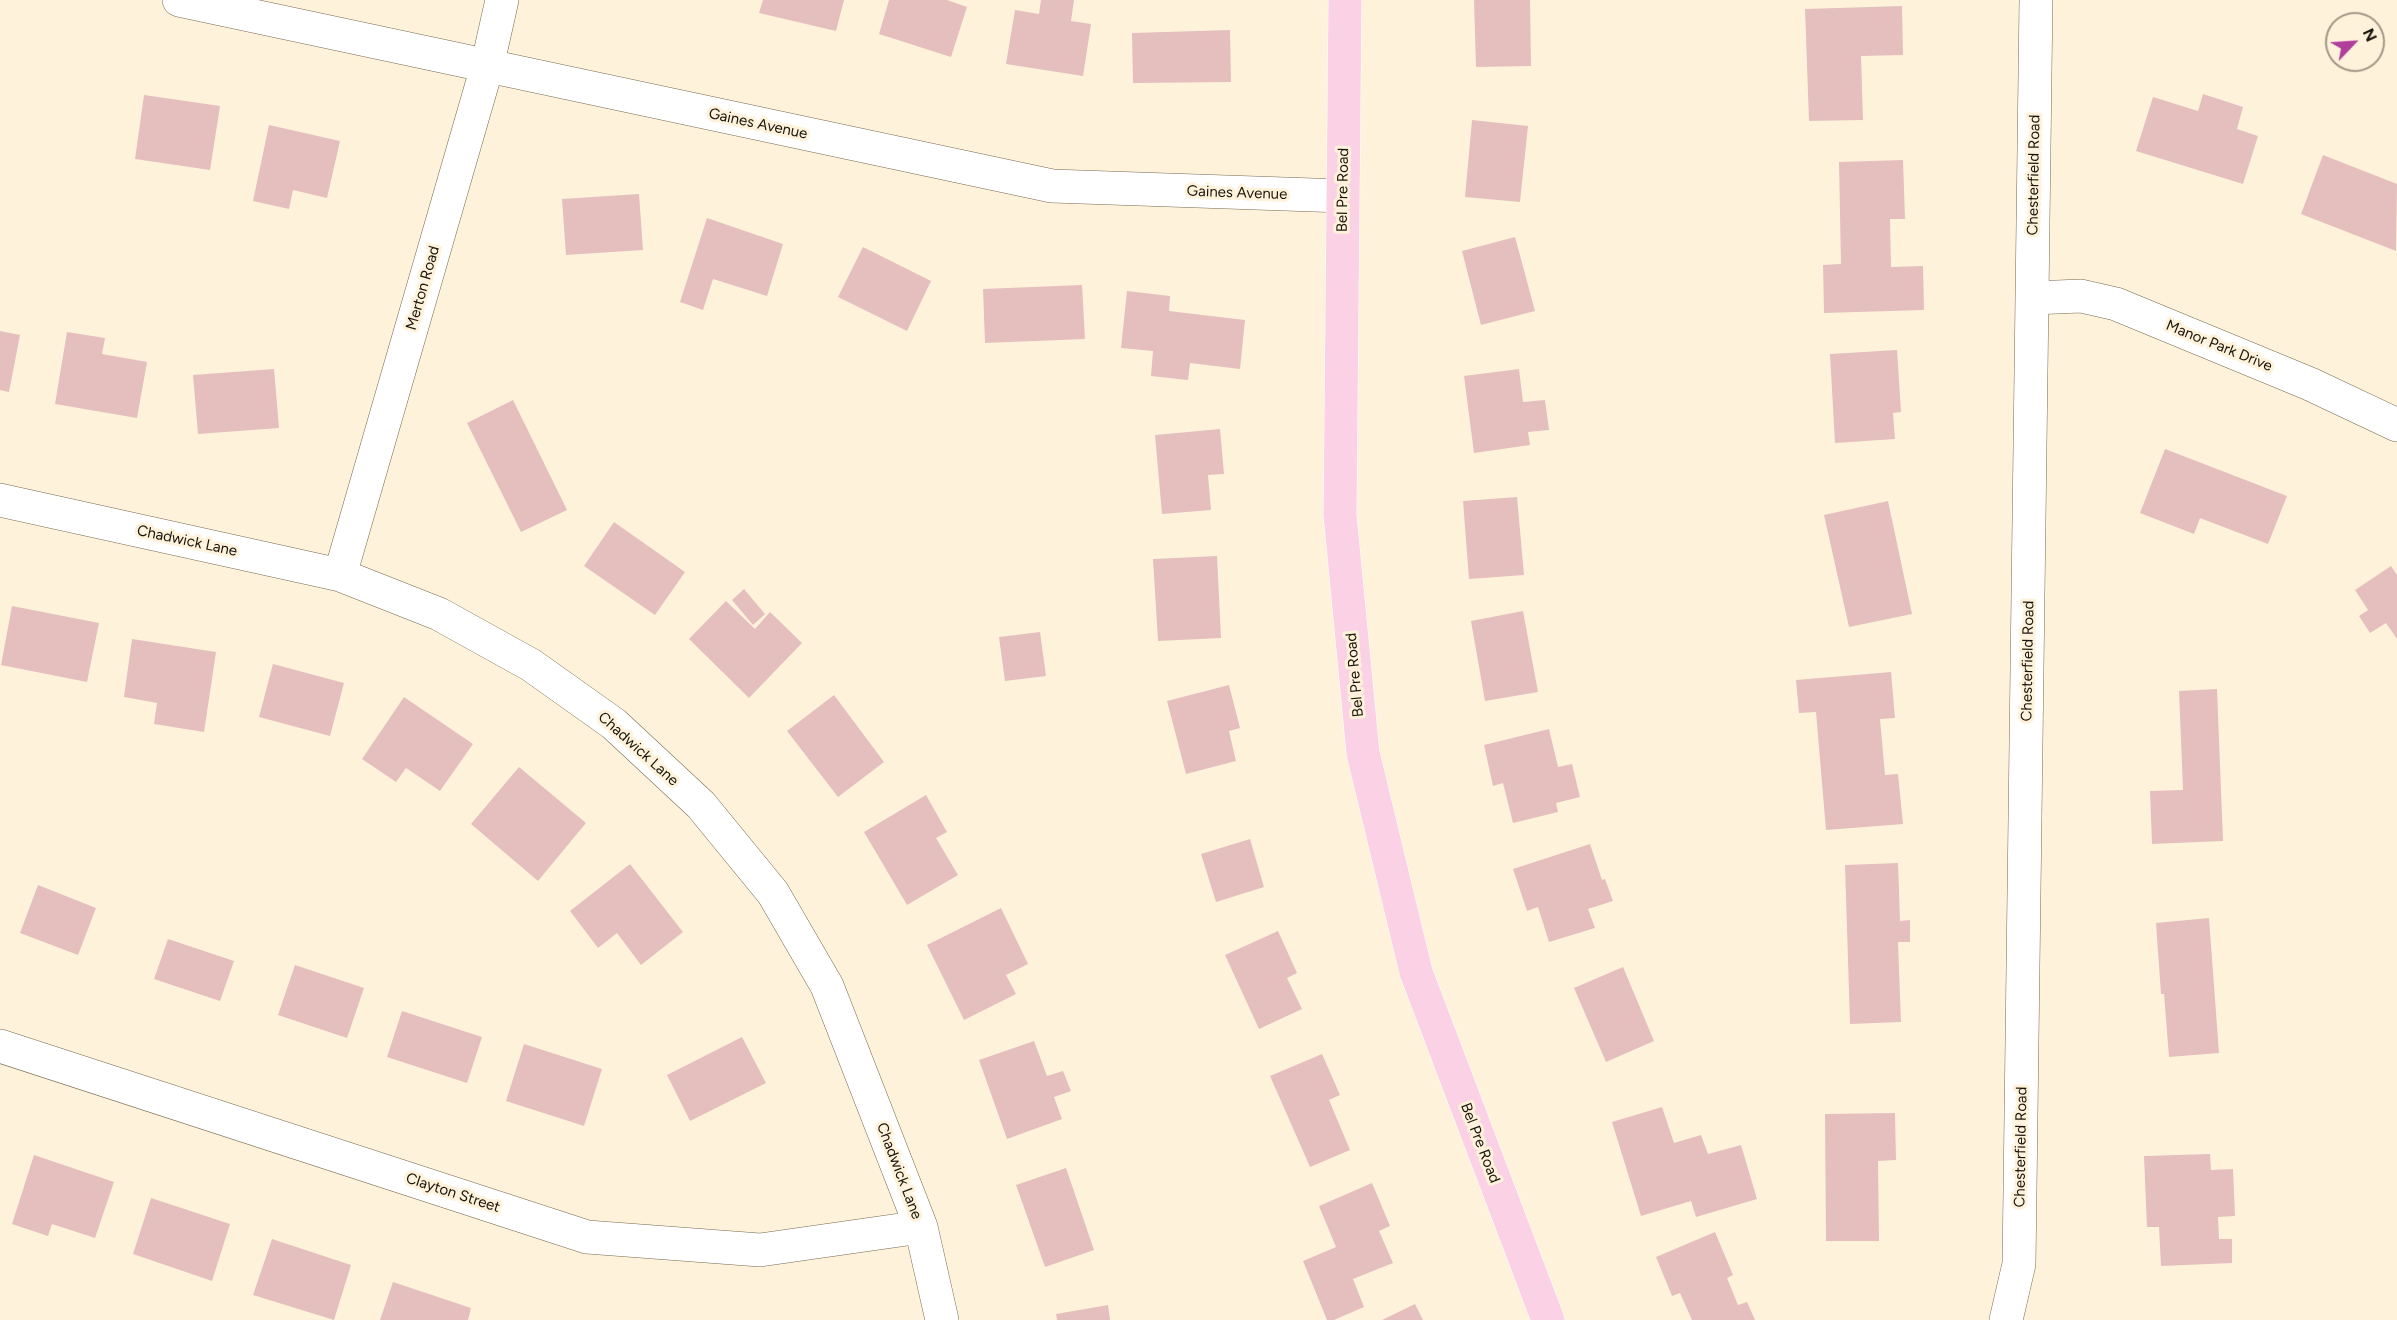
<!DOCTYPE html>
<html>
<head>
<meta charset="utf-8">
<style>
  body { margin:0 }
  #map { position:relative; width:2397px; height:1320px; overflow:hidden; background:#fff2db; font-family:Figtree,sans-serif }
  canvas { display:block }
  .north { position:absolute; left:2325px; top:12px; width:60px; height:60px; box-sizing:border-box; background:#fff2db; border:2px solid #a39987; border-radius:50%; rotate:65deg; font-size:16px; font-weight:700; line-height:24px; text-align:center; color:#19140a }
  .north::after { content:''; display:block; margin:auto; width:21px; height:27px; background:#b03f9b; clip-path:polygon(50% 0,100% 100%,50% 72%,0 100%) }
</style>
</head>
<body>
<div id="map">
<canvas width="2397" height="1320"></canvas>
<div class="north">N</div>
</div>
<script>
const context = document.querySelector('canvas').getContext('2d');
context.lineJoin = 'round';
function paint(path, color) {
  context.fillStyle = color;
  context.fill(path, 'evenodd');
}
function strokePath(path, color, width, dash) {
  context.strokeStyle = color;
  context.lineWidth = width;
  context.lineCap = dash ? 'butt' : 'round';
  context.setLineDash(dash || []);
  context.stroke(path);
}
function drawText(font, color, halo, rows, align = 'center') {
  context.font = font + ' Figtree,sans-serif';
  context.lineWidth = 6;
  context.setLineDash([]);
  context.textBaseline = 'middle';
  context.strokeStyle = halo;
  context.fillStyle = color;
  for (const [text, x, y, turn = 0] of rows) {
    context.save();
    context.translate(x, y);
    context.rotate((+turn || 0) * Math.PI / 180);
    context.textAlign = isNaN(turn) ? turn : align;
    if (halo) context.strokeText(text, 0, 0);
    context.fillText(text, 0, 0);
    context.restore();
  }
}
const building = new Path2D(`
  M 763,0 L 844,0 L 836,31 L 759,13 Z
  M 889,0 L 947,0 L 967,7 L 951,57 L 879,34 Z
  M 1041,0 L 1074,0 L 1071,21 L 1091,24 L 1083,76 L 1006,64 L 1015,10 L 1039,14 Z
  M 1474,0 L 1530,0 L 1531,66 L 1476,67 Z
  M 1902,6 L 1903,55 L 1861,56 L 1863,120 L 1809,121 L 1805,9 Z
  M 1230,30 L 1231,82 L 1133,83 L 1132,33 Z
  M 2203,94 L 2243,107 L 2237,129 L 2258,136 L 2243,184 L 2136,151 L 2153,97 L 2198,111 Z
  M 144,95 L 220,106 L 210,170 L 135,159 Z
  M 1472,120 L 1528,126 L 1520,202 L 1465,197 Z
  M 269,125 L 340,141 L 327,198 L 293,190 L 289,209 L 253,201 Z
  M 2323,155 L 2397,184 L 2396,251 L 2301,214 Z
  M 1903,160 L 1905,219 L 1890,219 L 1891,267 L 1923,266 L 1924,310 L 1824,313 L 1823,265 L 1841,264 L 1839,162 Z
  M 639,194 L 643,250 L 566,255 L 562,199 Z
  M 707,218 L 783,244 L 767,296 L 713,279 L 703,310 L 680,302 Z
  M 1515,237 L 1535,311 L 1481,325 L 1462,251 Z
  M 863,247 L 931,281 L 907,331 L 838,297 Z
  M 1082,285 L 1085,339 L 985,343 L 983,289 Z
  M 1127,291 L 1170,296 L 1169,311 L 1245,320 L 1240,369 L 1190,363 L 1188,380 L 1151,376 L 1153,351 L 1121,348 Z
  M 0,331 L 20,335 L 9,392 L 0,390 Z
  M 67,332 L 105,338 L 102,354 L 147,362 L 137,418 L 55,404 Z
  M 1897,350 L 1901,412 L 1893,413 L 1895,439 L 1835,443 L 1830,354 Z
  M 274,369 L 279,428 L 198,434 L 193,375 Z
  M 1519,369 L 1523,402 L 1545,400 L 1549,430 L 1528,432 L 1530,445 L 1474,453 L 1464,376 Z
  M 513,400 L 567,510 L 521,532 L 467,423 Z
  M 1220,429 L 1224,474 L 1208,475 L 1211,510 L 1162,514 L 1155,435 Z
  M 2165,449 L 2287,496 L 2268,544 L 2200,518 L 2194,534 L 2140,513 Z
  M 1517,497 L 1524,575 L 1469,579 L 1463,501 Z
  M 1888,501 L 1912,614 L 1849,627 L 1824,515 Z
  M 614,522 L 685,572 L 655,615 L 584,566 Z
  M 1217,556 L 1221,638 L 1158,641 L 1153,559 Z
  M 2391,566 L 2397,575 L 2397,639 L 2386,623 L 2370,633 L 2359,616 L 2368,610 L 2355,590 Z
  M 744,589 L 765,614 L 753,625 L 732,600 Z
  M 726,601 L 755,629 L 770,612 L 802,643 L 749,698 L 689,639 Z
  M 12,606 L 99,623 L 87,682 L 1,665 Z
  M 1523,611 L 1538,692 L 1485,701 L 1471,621 Z
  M 1040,632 L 1046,676 L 1005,681 L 999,637 Z
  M 132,639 L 216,652 L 204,732 L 154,724 L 157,703 L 124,697 Z
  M 273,664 L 344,683 L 330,736 L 259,717 Z
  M 1891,672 L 1895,718 L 1880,719 L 1885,775 L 1898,774 L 1903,824 L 1826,830 L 1816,712 L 1799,713 L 1796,680 Z
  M 1229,685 L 1240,728 L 1229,731 L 1236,761 L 1186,774 L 1167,701 Z
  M 2217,689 L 2223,841 L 2152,844 L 2150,791 L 2183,790 L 2179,691 Z
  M 834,695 L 884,762 L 838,797 L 787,731 Z
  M 404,697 L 473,744 L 440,791 L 406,768 L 396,782 L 362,759 Z
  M 1549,729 L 1558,767 L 1572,764 L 1580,797 L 1556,803 L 1558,812 L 1513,823 L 1503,783 L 1493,786 L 1484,745 Z
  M 519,767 L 586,823 L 538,881 L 471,824 Z
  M 926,795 L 947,832 L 936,838 L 958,875 L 907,905 L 864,832 Z
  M 1250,839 L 1264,887 L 1216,902 L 1201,854 Z
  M 1590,844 L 1602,880 L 1605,879 L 1613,901 L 1588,909 L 1595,928 L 1549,942 L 1538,907 L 1527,911 L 1513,869 Z
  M 1898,863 L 1900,921 L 1910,920 L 1910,942 L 1898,942 L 1901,1022 L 1850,1024 L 1845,865 Z
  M 630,864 L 683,932 L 641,965 L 617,933 L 598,948 L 570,911 Z
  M 38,885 L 96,908 L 78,955 L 20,933 Z
  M 1001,908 L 1028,964 L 1006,975 L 1016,994 L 964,1020 L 927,945 Z
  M 2209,918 L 2219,1053 L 2169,1057 L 2164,994 L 2161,994 L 2156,923 Z
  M 1278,931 L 1297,973 L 1287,978 L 1302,1009 L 1259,1029 L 1225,955 Z
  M 168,939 L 234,961 L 220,1001 L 154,979 Z
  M 295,965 L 364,988 L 347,1038 L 278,1015 Z
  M 1623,967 L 1654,1041 L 1606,1062 L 1574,988 Z
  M 402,1011 L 482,1037 L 467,1083 L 387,1057 Z
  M 742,1037 L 766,1083 L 690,1121 L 667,1075 Z
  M 1034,1041 L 1047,1076 L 1063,1071 L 1071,1091 L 1054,1097 L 1062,1119 L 1007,1139 L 979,1060 Z
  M 524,1044 L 602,1069 L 584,1126 L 506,1101 Z
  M 1322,1054 L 1340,1095 L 1329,1100 L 1350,1150 L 1310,1167 L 1270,1076 Z
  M 1662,1107 L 1674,1143 L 1701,1135 L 1708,1154 L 1741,1145 L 1757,1199 L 1696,1217 L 1691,1201 L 1641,1216 L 1612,1122 Z
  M 1895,1113 L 1896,1160 L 1878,1161 L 1879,1241 L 1826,1241 L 1825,1114 Z
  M 2210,1154 L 2211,1170 L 2233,1169 L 2235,1216 L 2218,1217 L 2219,1239 L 2232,1239 L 2232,1263 L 2161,1266 L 2159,1227 L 2147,1227 L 2144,1156 Z
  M 34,1155 L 114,1182 L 95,1238 L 52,1224 L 48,1236 L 12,1224 Z
  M 1066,1168 L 1094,1250 L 1045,1267 L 1016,1185 Z
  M 1372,1183 L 1390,1226 L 1379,1231 L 1393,1263 L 1353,1279 L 1364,1307 L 1334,1320 L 1327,1320 L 1303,1261 L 1336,1247 L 1319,1206 Z
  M 151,1198 L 230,1224 L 212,1281 L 133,1254 Z
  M 1715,1232 L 1733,1275 L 1727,1278 L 1738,1305 L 1747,1302 L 1755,1320 L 1692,1320 L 1680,1293 L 1672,1296 L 1656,1257 Z
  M 272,1239 L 351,1265 L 334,1320 L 253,1295 Z
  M 393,1282 L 471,1308 L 468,1320 L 380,1320 Z
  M 1415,1304 L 1423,1320 L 1382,1320 Z
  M 1108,1305 L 1110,1320 L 1057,1320 L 1056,1314 Z`);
const minor = new Path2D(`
  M 179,0 L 1052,186 L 1343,196
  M 2033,298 L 2081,296 L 2116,304 L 2310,384 L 2397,425
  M 0,500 L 340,575 L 439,614 L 531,665 L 614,724 L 701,805 L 773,893 L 827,986 L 921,1227 L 942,1320
  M 340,575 L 487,67 L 502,0
  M 0,1046 L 587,1237 L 760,1250 L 921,1227
  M 2006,1320 L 2019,1264 L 2036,0`);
const major = new Path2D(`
  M 1345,0 L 1340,515 L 1363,753 L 1416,972 L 1548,1320`);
const streetNames = [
  ["Gaines Avenue",758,124,12],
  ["Chesterfield Road",2034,175,-89],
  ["Bel Pre Road",1343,190,-89],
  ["Gaines Avenue",1237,193,2],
  ["Merton Road",423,288,-74],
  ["Manor Park Drive",2219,346,22],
  ["Chadwick Lane",187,541,12],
  ["Chesterfield Road",2028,661,-89],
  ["Bel Pre Road",1355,675,-95],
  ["Chadwick Lane",638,749,42],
  ["Bel Pre Road",1480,1143,69],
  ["Chesterfield Road",2021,1147,-89],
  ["Chadwick Lane",899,1171,69],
  ["Clayton Street",453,1193,18]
];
paint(building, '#e4bfbe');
strokePath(minor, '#776a50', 34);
strokePath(major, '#fff', 34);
strokePath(minor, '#fff', 33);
strokePath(major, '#fad1e5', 33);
drawText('15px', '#19140a', '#fff2db', streetNames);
</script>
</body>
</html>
